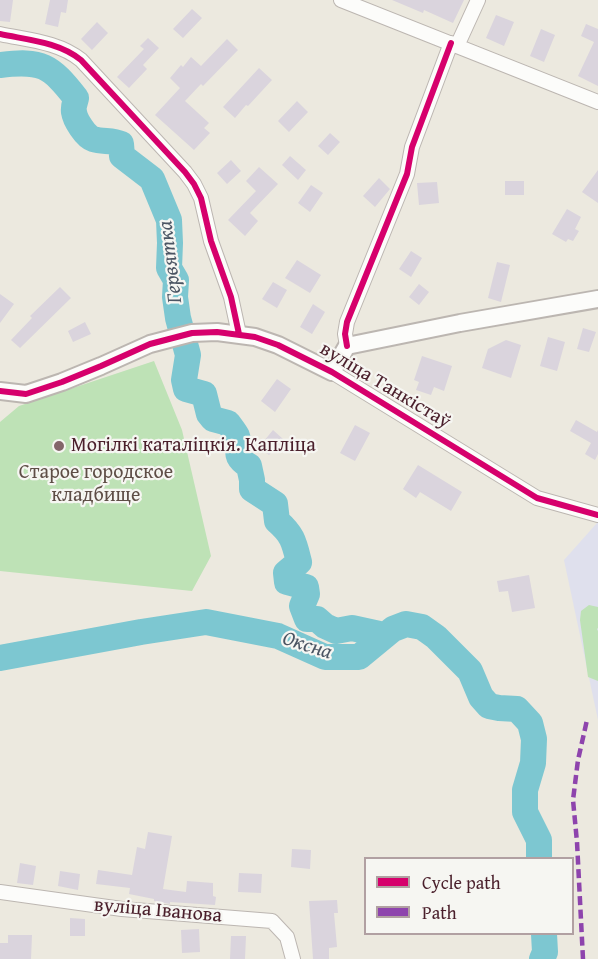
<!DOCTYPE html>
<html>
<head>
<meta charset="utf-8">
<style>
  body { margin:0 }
  #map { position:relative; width:598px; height:959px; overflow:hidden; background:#ece9df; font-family:"Gentium Book Plus",serif }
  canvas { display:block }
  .legend { position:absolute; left:364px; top:857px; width:210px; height:78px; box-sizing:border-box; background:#f6f6f2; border:2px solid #b1a0a2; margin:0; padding:8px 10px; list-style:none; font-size:18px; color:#4a1f2b }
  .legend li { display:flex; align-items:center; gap:12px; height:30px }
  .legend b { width:30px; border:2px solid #b1a0a2 }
</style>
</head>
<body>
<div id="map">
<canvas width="598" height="959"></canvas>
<ul class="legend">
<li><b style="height:8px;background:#d6006c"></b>Cycle path</li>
<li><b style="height:8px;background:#8e44ad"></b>Path</li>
</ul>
</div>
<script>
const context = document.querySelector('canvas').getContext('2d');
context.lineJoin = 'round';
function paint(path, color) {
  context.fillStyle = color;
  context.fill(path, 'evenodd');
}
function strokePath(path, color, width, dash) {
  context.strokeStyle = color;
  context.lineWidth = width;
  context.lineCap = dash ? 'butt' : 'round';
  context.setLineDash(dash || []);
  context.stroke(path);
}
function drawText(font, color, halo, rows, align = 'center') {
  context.font = font + ' "Gentium Book Plus",serif';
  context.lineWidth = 4.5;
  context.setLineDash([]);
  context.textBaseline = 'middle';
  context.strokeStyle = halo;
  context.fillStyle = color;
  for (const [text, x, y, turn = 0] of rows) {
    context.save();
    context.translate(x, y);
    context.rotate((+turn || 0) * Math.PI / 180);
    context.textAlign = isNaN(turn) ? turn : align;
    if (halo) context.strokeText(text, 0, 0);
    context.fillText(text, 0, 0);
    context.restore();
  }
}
const built = new Path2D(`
  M 597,523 L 598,523 L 598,720 L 564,560 Z`);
const green = new Path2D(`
  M 154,361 L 182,430 L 211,556 L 192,591 L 0,571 L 0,422 L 19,406 Z
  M 589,605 L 598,607 L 598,628 L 597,629 L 598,631 L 598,681 L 588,677 L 580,620 L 581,611 Z`);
const river = new Path2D(`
  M 0,65 C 42,60 50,65 76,98 C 75,102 73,108 74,112 C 75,120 86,137 93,139 C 103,142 112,140 121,144 L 122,156 L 152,179 L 169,220 L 170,243 L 169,268 L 176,280 L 175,297 L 178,318 L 188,355 L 184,380 L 186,389 L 204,394 L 209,414 L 213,419 L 228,423 C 231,427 235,432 237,436 C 243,450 230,454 249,466 L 252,480 L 252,489 L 275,504 L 277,521 C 293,535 294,542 299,562 L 286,573 L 287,582 L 306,587 L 307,594 L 302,606 L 307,619 L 317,619 L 325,626 L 336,631 L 352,628 L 384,635
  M 0,658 L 141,632 L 206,622 L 278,636 L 325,657 L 359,657 L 393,629 L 406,624 L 422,627 L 436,637 L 470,671 L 481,697 L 489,706 L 499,708 L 517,709 L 530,723 L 534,739 L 533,763 L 525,790 L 525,812 L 539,840 L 539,858
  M 542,959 L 545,952 L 544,934`);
const building = new Path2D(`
  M 0,0 L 13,0 L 10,22 L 0,21 Z
  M 50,0 L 68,0 L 66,13 L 61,12 L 58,27 L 45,24 Z
  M 392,0 L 464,0 L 453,23 L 424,10 L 423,13 Z
  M 192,9 L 202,18 L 183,38 L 173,29 Z
  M 496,15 L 514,22 L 504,46 L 486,38 Z
  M 97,22 L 108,33 L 92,50 L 81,39 Z
  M 586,24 L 598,29 L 598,86 L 578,76 L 594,42 L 581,36 Z
  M 541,29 L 555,35 L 544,62 L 530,56 Z
  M 148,38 L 159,48 L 143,65 L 147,69 L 129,88 L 117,77 L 144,49 L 140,46 Z
  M 227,39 L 238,50 L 203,86 L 201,84 L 185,101 L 209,123 L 204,128 L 210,133 L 194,150 L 155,115 L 180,88 L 170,78 L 181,65 L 183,67 L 191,57 L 201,66 Z
  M 259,68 L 272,80 L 248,106 L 246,105 L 235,118 L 223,107 Z
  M 297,101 L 308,112 L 289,132 L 278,121 Z
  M 330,133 L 340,142 L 328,155 L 318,146 Z
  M 290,156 L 306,170 L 298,180 L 282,165 Z
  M 231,160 L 241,171 L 227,184 L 217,173 Z
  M 259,167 L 278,184 L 250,213 L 258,221 L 245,236 L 228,220 L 256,191 L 246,181 Z
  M 598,170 L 598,203 L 582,192 Z
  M 379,178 L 390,189 L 375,207 L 363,196 Z
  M 505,181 L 524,181 L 524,195 L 505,195 Z
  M 437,182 L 439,203 L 419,205 L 417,183 Z
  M 311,185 L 323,193 L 310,212 L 298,203 Z
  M 567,209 L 581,217 L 575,229 L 579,231 L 573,241 L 568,239 L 566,242 L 552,234 Z
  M 411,251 L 422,258 L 411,277 L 399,269 Z
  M 297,260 L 321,275 L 310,293 L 285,278 Z
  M 497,262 L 510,265 L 501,302 L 488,298 Z
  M 273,282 L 287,290 L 277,308 L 262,299 Z
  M 419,284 L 429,292 L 419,305 L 409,297 Z
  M 60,287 L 71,298 L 20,348 L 11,340 L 32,318 L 30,316 Z
  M 0,294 L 14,304 L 0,323 Z
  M 313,304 L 325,312 L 312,334 L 300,327 Z
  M 85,322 L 91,334 L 73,342 L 68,331 Z
  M 583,328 L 596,332 L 589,352 L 577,349 Z
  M 548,337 L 565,342 L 557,371 L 540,366 Z
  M 506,340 L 521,345 L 511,378 L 482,368 L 488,349 Z
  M 422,356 L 452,366 L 444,391 L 434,387 L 431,395 L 416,390 L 419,382 L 414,380 Z
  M 277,379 L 291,389 L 275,412 L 261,401 Z
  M 576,420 L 597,432 L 598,430 L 598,454 L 595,460 L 585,454 L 591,443 L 570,431 Z
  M 355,425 L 370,433 L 355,461 L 340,453 Z
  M 273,430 L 283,439 L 269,455 L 259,447 Z
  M 418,465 L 462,492 L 451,511 L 420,492 L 416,498 L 403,489 Z
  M 529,575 L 535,608 L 512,612 L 508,591 L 499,592 L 497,581 Z
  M 148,832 L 172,836 L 163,889 L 186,892 L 187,881 L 213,883 L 213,896 L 216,897 L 215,905 L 170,902 L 170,904 L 154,901 L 154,899 L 129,894 L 130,888 L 96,884 L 98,870 L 132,875 L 137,847 L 145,849 Z
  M 292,849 L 311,850 L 310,869 L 291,867 Z
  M 20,863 L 36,866 L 33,885 L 17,883 Z
  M 60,871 L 80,874 L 78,890 L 58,886 Z
  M 239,873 L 262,874 L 261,893 L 238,892 Z
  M 337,900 L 338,913 L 334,913 L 337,947 L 329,948 L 329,959 L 313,959 L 309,901 Z
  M 70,918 L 85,919 L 85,936 L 70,936 Z
  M 199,929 L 200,952 L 182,953 L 181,930 Z
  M 8,935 L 32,935 L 31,959 L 0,959 L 0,943 L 8,943 Z
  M 231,936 L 246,936 L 245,959 L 230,959 Z`);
const minor = new Path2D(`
  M 341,0 L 598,102
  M 0,34 C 28,40 59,42 81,60 L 185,172 L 194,184 L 201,198 L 211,241 L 231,297 L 239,334
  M 457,46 L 478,0
  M 347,346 L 345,334 L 347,322 L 407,174 L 412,147 L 451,43
  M 332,372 L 537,498 L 598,515
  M 0,892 L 122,909 L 272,921 L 287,937 L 293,959`);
const tertiary = new Path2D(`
  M 0,391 L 26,394 L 62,382 L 101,366 L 150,344 L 192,333 L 217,332 L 255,337 L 278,345 L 332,372 L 347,346 L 460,323 L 598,299`);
const quiet = new Path2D(`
  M 583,959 L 577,842 L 573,800 L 578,760 L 587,720`);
const cycleway = new Path2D(`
  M 0,34 C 28,40 59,42 81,60 L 185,172 L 194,184 L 201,198 L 211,241 L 231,297 L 239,334
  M 347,346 L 345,334 L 347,322 L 407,174 L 412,147 L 451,43
  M 0,391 L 26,394 L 62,382 L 101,366 L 150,344 L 192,333 L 217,332 L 255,337 L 278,345 L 332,372 L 537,498 L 598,515`);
const markers = [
  [59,446,6,"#83666a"]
];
const streetNames = [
  ["вуліца Танкістаў",385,386,31],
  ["вуліца Іванова",158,911,5]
];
const poiNames = [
  ["Могілкі каталіцкія. Капліца",71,446]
];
const parkNames = [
  ["Старое городское",96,473],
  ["кладбище",96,496]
];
const waterNames = [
  ["Гервятка",171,262,-97],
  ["Оксна",307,646,18]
];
paint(built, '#dfe0ed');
paint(green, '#bee2b6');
strokePath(river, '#7dc7d1', 26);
paint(building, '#dad4dd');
strokePath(minor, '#bcb6b1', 16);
strokePath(tertiary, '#bcb6b1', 20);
strokePath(minor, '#fcfcfa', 14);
strokePath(tertiary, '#fcfcfa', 16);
strokePath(quiet, '#8e44ad', 4.5, [9, 4.5]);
strokePath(cycleway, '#d6006c', 6);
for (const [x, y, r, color] of markers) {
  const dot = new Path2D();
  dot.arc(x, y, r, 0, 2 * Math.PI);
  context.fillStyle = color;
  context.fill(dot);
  strokePath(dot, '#f6f6f2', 2);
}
drawText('20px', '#4a1f2b', '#f6f6f2', streetNames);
drawText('20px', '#4a1f2b', '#f6f6f2', poiNames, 'left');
drawText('20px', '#5e4e46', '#f6f6f2', parkNames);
drawText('italic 21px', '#4b5563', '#f6f6f2', waterNames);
</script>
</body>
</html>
